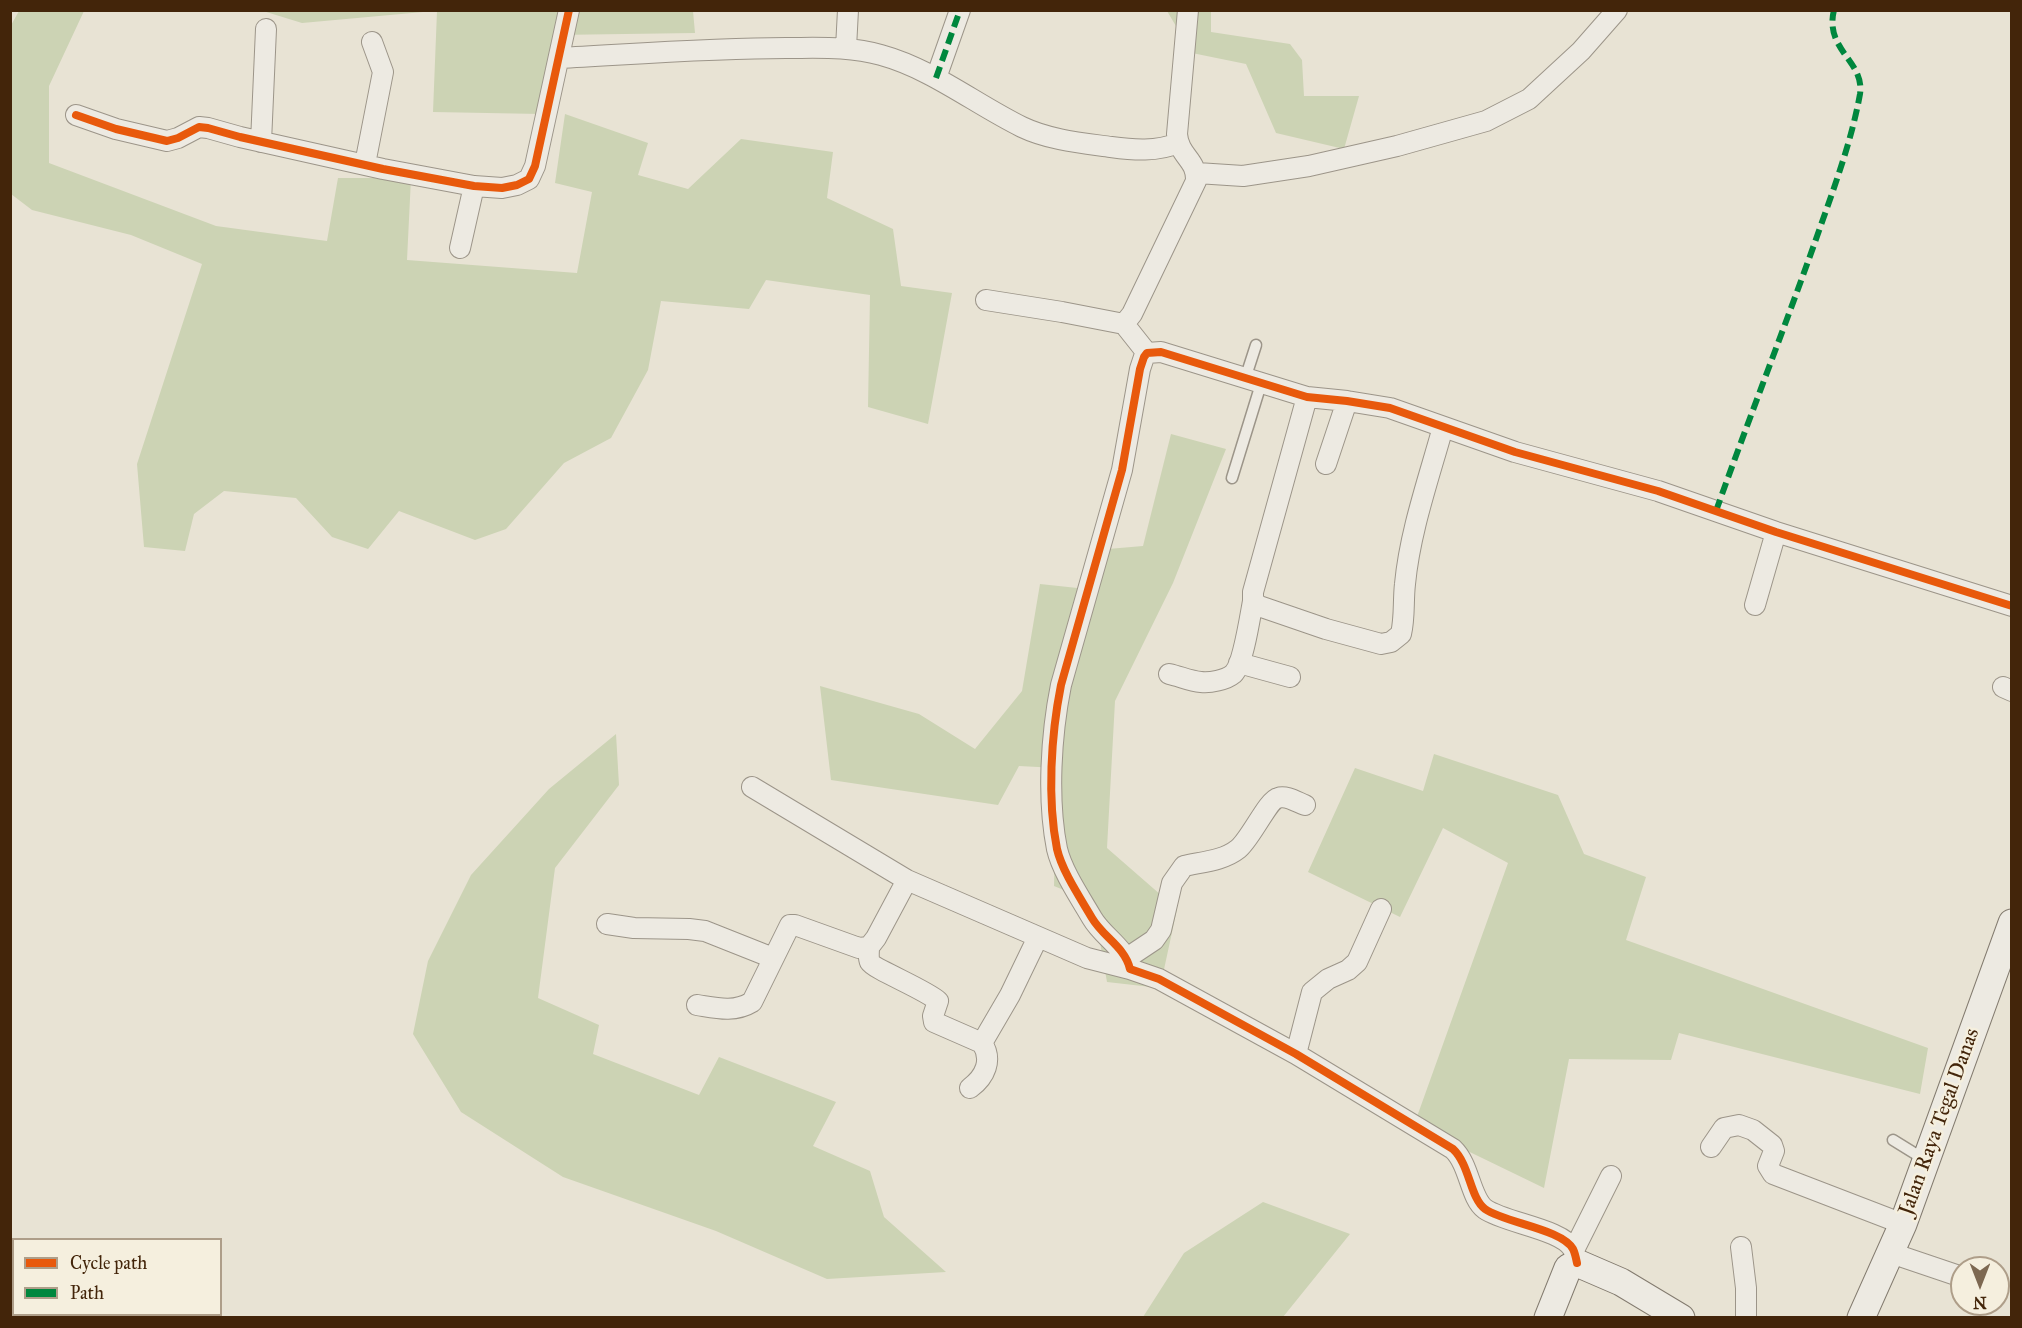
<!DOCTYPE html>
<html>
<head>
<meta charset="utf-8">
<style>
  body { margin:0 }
  #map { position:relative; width:2022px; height:1328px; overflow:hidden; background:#e8e3d4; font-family:"IM FELL Great Primer",serif }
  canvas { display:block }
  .frame { position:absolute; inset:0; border:12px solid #43250a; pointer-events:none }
  .legend { position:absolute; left:12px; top:1238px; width:210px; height:78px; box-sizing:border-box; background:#f5efde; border:2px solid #ae9e89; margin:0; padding:8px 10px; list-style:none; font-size:18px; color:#43250a }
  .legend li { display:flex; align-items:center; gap:12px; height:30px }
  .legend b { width:30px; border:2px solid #ae9e89 }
  .north { position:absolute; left:1950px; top:1256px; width:60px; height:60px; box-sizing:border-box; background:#f5efde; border:2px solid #ae9e89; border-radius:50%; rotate:180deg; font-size:16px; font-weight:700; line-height:24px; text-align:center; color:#43250a }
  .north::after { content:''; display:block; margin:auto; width:21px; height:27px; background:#7d6851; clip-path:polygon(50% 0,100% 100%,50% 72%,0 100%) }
</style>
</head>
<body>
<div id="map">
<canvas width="2022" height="1328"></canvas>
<div class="frame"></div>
<ul class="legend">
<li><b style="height:8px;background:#e8590c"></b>Cycle path</li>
<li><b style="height:8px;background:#00873e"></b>Path</li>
</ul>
<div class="north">N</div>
</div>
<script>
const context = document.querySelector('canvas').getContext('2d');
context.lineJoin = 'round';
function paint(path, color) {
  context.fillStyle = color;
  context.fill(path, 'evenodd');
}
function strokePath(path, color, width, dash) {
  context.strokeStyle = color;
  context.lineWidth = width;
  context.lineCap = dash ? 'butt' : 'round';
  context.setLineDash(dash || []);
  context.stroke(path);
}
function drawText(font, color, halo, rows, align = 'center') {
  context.font = font + ' "IM FELL Great Primer",serif';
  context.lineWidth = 5;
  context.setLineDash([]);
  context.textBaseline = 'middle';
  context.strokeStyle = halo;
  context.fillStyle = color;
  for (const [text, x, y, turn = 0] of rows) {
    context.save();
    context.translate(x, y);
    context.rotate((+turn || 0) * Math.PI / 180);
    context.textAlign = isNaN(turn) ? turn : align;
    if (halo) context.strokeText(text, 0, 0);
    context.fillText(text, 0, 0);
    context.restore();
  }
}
const green = new Path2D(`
  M 19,11 L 84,11 L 49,86 L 49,163 L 216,226 L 327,241 L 338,178 L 411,178 L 407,260 L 577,273 L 592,192 L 555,183 L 565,114 L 648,143 L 638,175 L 688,189 L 741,139 L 833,152 L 827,198 L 893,229 L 901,286 L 952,293 L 928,424 L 868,407 L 870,295 L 766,280 L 749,309 L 661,301 L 648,370 L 611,438 L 564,463 L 506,529 L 475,540 L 399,511 L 368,549 L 332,537 L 296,498 L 224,491 L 194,514 L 185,551 L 144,547 L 137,464 L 202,264 L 131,235 L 32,210 L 11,194 L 10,27 Z
  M 263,11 L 263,10 L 434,11 L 302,23 Z
  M 437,11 L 693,11 L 695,33 L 555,35 L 541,114 L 433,112 Z
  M 1167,11 L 1211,11 L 1211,32 L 1290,44 L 1302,60 L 1304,96 L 1359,96 L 1344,149 L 1276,133 L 1246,64 L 1192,53 Z
  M 1171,434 L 1226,449 L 1173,583 L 1115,701 L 1107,848 L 1177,909 L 1160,988 L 1107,982 L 1093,902 L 1054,886 L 1057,768 L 1019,766 L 998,805 L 831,780 L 820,686 L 919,714 L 975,749 L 1022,691 L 1040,584 L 1096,590 L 1108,549 L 1143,546 Z
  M 616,734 L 619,785 L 555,868 L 538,998 L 599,1025 L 593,1054 L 699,1095 L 719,1057 L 836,1102 L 813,1146 L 870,1171 L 884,1217 L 946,1272 L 827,1279 L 716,1231 L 563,1177 L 461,1112 L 413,1034 L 428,961 L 471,875 L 549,789 Z
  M 1434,754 L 1558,795 L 1584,854 L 1646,877 L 1626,940 L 1928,1048 L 1920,1094 L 1679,1033 L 1671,1060 L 1569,1059 L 1544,1188 L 1414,1125 L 1508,863 L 1443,828 L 1400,917 L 1308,872 L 1355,768 L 1423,791 Z
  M 1263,1202 L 1350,1234 L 1283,1317 L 1143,1317 L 1184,1253 Z`);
const lane = new Path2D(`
  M 1245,379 L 1256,345
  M 1232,478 L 1261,384
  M 1893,1140 L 1927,1161`);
const street = new Path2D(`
  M 846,48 L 848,10
  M 559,58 C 635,54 711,48 786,48 C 818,48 850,46 881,55 C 932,69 975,104 1022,127 C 1049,140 1082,143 1111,147 C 1133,150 1157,152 1178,143
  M 936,78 L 960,10
  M 76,115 L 116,129 L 167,141 L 178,138 L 199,127 L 208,128 L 240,137 L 383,169 L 474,186 L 502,188 L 517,185 L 529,179 L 535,166 L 569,10
  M 261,142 L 266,29
  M 365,164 L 383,72 L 372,42
  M 1197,173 L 1243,176 L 1309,166 L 1397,146 L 1486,121 L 1529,99 L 1581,51 L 1617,10
  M 460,248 L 474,186
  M 986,300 L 1062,312 L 1124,324 L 1147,353
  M 1124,324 L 1132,314 L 1196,181 C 1197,159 1179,157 1177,134 L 1188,10
  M 1326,464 L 1347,401
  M 1253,601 L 1259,606 L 1326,629 L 1381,644 L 1391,642 L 1401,634 C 1405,617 1403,601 1405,584 C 1410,531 1429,478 1443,427
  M 1755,605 L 1776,532
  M 1239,663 L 1290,677
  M 1169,674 C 1179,676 1190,681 1201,682 C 1210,683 1226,680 1233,674 C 1243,665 1250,617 1253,601 L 1253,592 L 1307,397
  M 2003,687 L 2012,691
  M 752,787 L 907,880 L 1087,958 L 1130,969
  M 607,924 L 634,928 L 689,929 L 705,931 L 773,958
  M 869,947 C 869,952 868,958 870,962 C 874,969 926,990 938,1001 L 933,1016 L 934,1022 L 982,1043 C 993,1060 985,1077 970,1088
  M 1127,958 L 1154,940 L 1161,930 L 1172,883 L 1184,866 C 1201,862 1223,861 1238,849 C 1250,840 1268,800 1278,798 C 1286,795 1297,802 1305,805
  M 697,1005 C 716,1008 734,1013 752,1002 L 790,925 L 795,925 L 859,948 L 869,947 L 876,938 L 907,880
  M 982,1043 L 1010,995 L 1038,937
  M 1296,1054 L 1312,992 L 1328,979 L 1348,970 L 1357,962 L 1381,909
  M 1711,1147 L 1724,1128 L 1739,1125 L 1753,1130 L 1772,1145 L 1774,1151 L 1768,1166 L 1773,1174 L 1903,1224
  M 1741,1247 L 1746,1288 L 1746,1318
  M 1574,1250 L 1611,1176
  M 1891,1253 L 1962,1277
  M 1577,1263 C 1576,1258 1575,1253 1573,1249 C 1562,1229 1505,1223 1485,1209 C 1470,1198 1470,1165 1453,1149 L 1296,1054 L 1159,979 L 1130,969 C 1125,947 1103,937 1092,918 C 1081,899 1062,871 1057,849 C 1047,799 1051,735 1061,685 L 1122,470 L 1140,369 L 1144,357 L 1147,353 L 1161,352 L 1307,397 L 1347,401 L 1390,408 L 1515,452 L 1658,491 L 1776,532 L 2012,606`);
const secondary = new Path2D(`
  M 1548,1318 L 1568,1268 L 1577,1263 L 1621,1282 L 1681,1318
  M 1861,1318 L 1903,1224 L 2012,923`);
const quiet = new Path2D(`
  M 936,78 L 960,10
  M 1716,511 C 1748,421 1783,332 1815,242 C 1832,193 1851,144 1860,94 C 1865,61 1824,50 1834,10`);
const cycleway = new Path2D(`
  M 76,115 L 116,129 L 167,141 L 178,138 L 199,127 L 208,128 L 240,137 L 383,169 L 474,186 L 502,188 L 517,185 L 529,179 L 535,166 L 569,10
  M 1577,1263 C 1576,1258 1575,1253 1573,1249 C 1562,1229 1505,1223 1485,1209 C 1470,1198 1470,1165 1453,1149 L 1296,1054 L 1159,979 L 1130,969 C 1125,947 1103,937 1092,918 C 1081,899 1062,871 1057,849 C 1047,799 1051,735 1061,685 L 1122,470 L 1140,369 L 1144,357 L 1147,353 L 1161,352 L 1307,397 L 1347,401 L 1390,408 L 1515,452 L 1658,491 L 1776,532 L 2012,606`);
const streetNames = [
  ["Jalan Raya Tegal Danas",1940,1122,-70]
];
paint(green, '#ccd3b4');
strokePath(lane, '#9c9589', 13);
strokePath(street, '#9c9589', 22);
strokePath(secondary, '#837b6f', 29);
strokePath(lane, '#edeae2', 10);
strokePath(street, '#edeae2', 20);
strokePath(secondary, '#edeae2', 27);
strokePath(quiet, '#00873e', 6, [12, 6]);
strokePath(cycleway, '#e8590c', 8);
drawText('21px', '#43250a', '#f5efde', streetNames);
</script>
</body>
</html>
